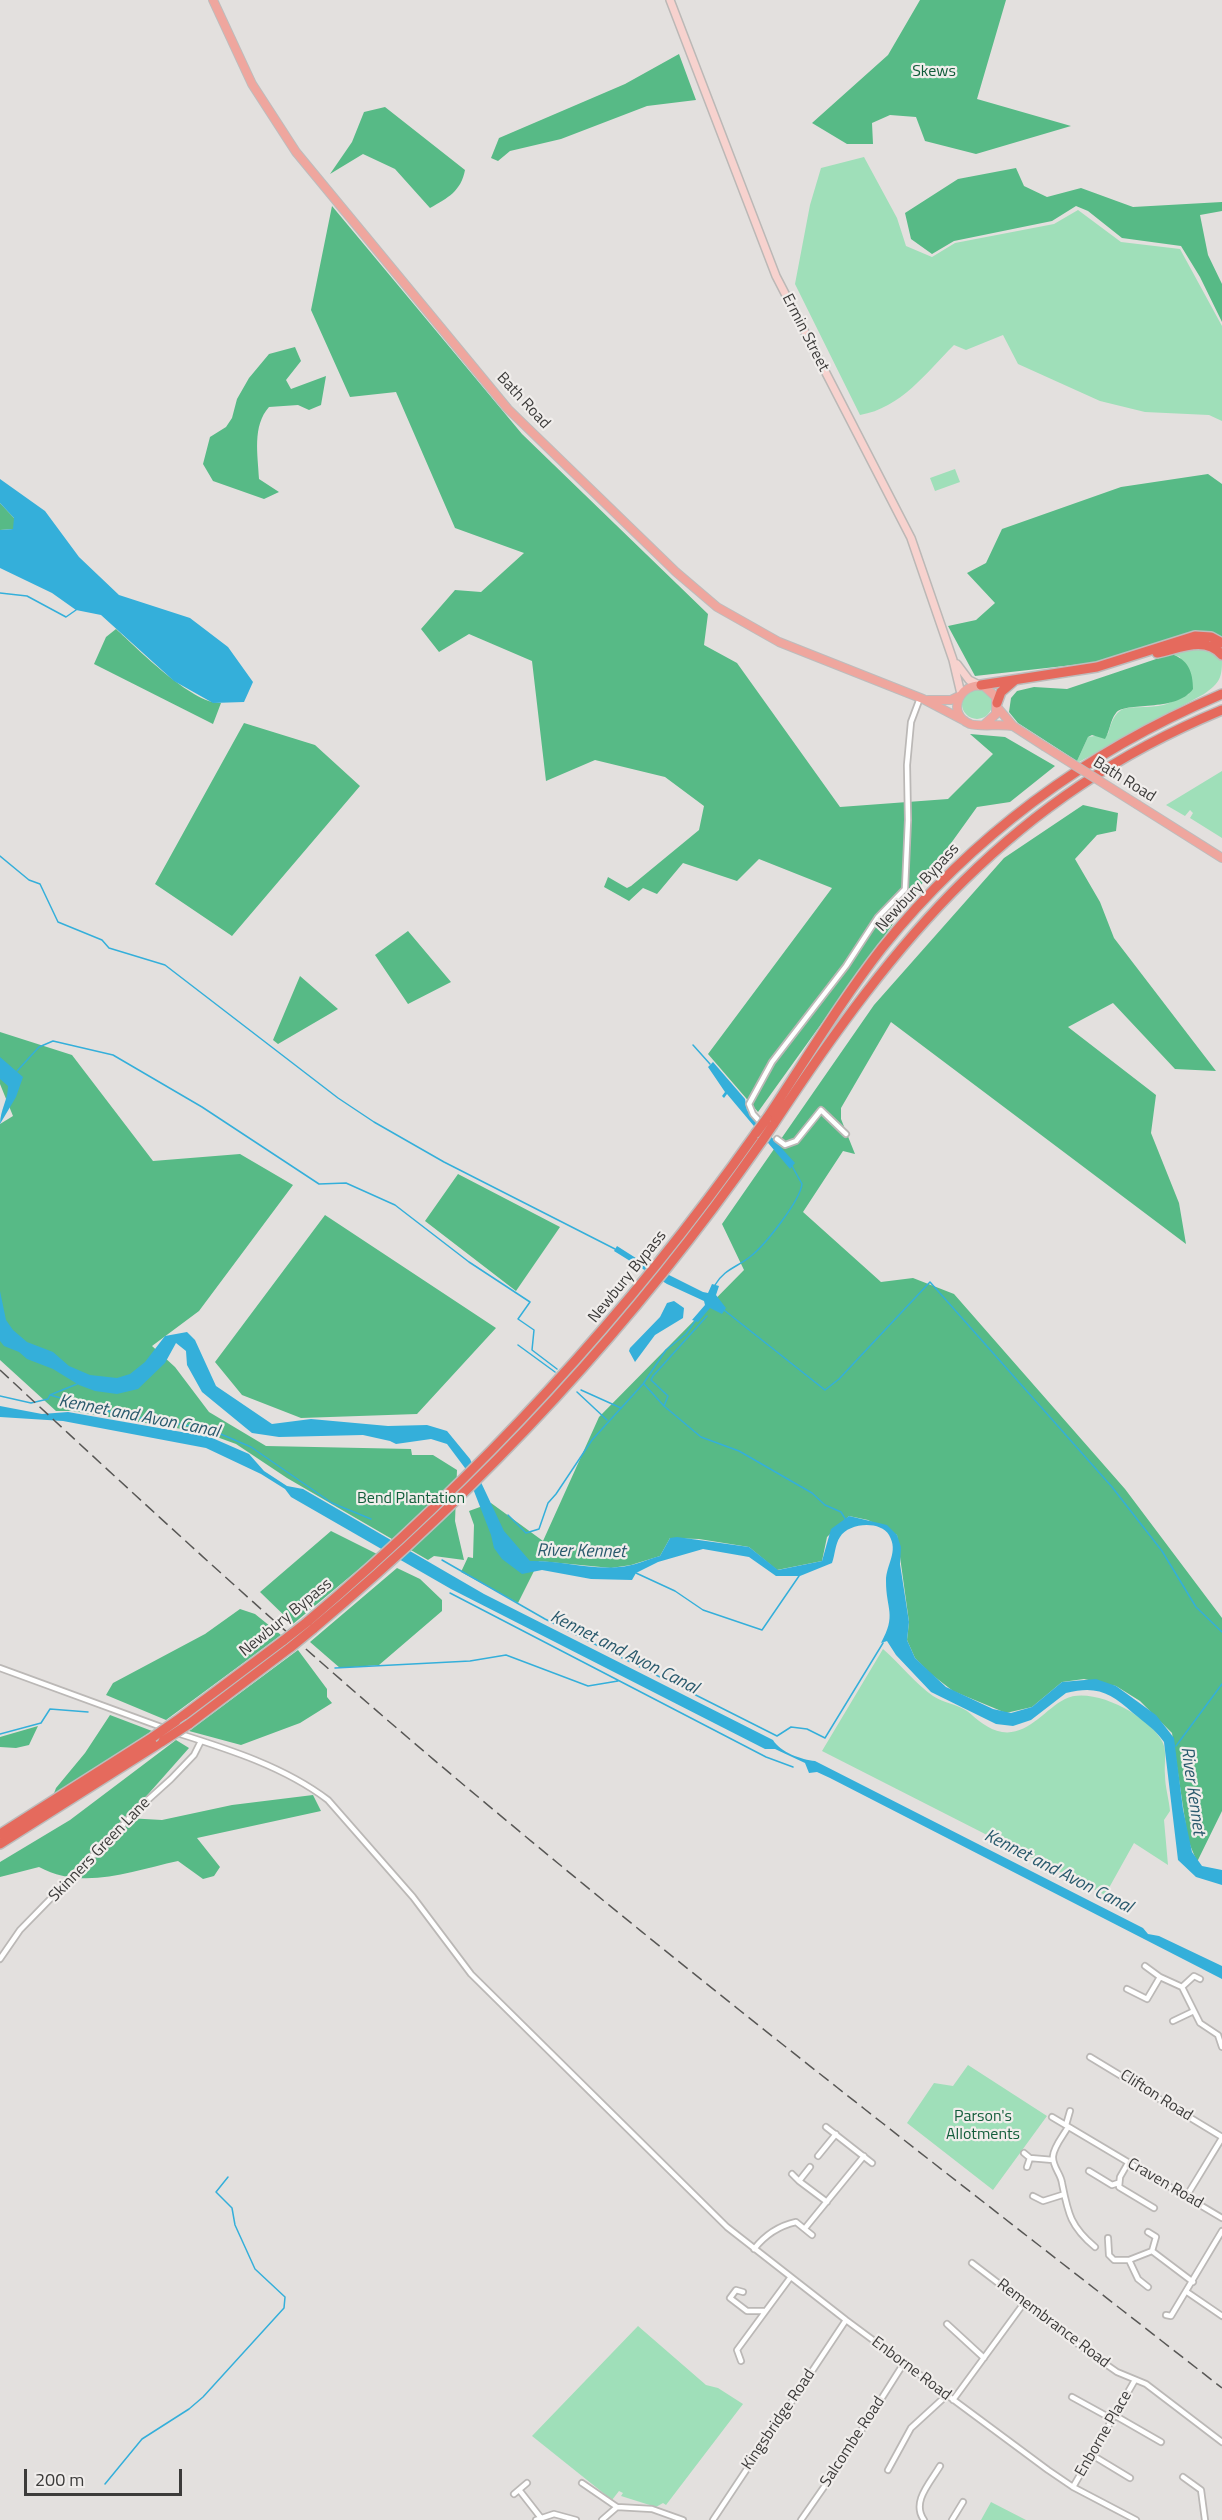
<!DOCTYPE html>
<html>
<head>
<meta charset="utf-8">
<style>
  body { margin:0 }
  #map { position:relative; width:1222px; height:2520px; overflow:hidden; background:#e3e0de; font-family:"Titillium Web",sans-serif }
  canvas { display:block }
  .scale { position:absolute; left:24px; top:2469px; width:158px; height:27px; box-sizing:border-box; border:3px solid #3c3b3a; border-top:0; padding-left:8px; font-size:18px; line-height:21px; white-space:nowrap; color:#3c3b3a; -webkit-text-stroke:4px #f0edeb; paint-order:stroke }
</style>
</head>
<body>
<div id="map">
<canvas width="1222" height="2520"></canvas>
<div class="scale">200 m</div>
</div>
<script>
const context = document.querySelector('canvas').getContext('2d');
context.lineJoin = 'round';
function paint(path, color) {
  context.fillStyle = color;
  context.fill(path, 'evenodd');
}
function strokePath(path, color, width, dash) {
  context.strokeStyle = color;
  context.lineWidth = width;
  context.lineCap = dash ? 'butt' : 'round';
  context.setLineDash(dash || []);
  context.stroke(path);
}
function drawText(font, color, halo, rows, align = 'center') {
  context.font = font + ' "Titillium Web",sans-serif';
  context.lineWidth = 4.5;
  context.setLineDash([]);
  context.textBaseline = 'middle';
  context.strokeStyle = halo;
  context.fillStyle = color;
  for (const [text, x, y, turn = 0] of rows) {
    context.save();
    context.translate(x, y);
    context.rotate((+turn || 0) * Math.PI / 180);
    context.textAlign = isNaN(turn) ? turn : align;
    if (halo) context.strokeText(text, 0, 0);
    context.fillText(text, 0, 0);
    context.restore();
  }
}
const green = new Path2D(`
  M 864,157 L 897,218 L 906,246 L 932,257 L 955,243 L 1054,224 L 1078,210 L 1121,242 L 1180,249 L 1222,326 L 1222,421 L 1209,415 L 1145,412 L 1100,401 L 1018,364 L 1003,335 L 966,350 L 954,345 C 926,373 901,408 860,415 L 795,284 L 810,205 L 821,168 Z
  M 955,469 L 960,482 L 935,491 L 930,478 Z
  M 1195,648 L 1208,648 L 1222,659 C 1222,678 1220,683 1204,694 L 1079,762 L 1077,761 L 1088,737 L 1108,734 C 1117,699 1129,710 1158,706 C 1169,705 1179,697 1189,694 L 1180,657 L 1171,654 Z
  M962 704a15 15 0 1 1 30 0a15 15 0 1 1-30 0Z
  M 1222,771 L 1222,838 L 1190,818 L 1193,813 L 1190,810 L 1185,816 L 1166,805 Z
  M 883,1649 C 901,1665 915,1683 933,1696 C 943,1703 957,1704 967,1711 C 977,1719 988,1730 1002,1732 C 1028,1736 1045,1709 1065,1699 C 1093,1685 1151,1717 1163,1743 C 1167,1753 1164,1764 1165,1775 C 1165,1787 1169,1799 1170,1811 L 1164,1820 L 1168,1865 L 1134,1843 L 1105,1895 L 822,1751 Z
  M 968,2065 L 1047,2116 L 993,2190 L 907,2123 L 934,2083 L 953,2086 Z
  M 638,2326 L 706,2385 L 718,2388 L 743,2404 L 666,2505 L 663,2503 L 656,2507 L 621,2496 L 623,2493 L 619,2491 L 612,2500 L 532,2436 Z
  M 991,2502 L 1026,2520 L 981,2520 Z`);
const forest = new Path2D(`
  M 920,0 L 1006,0 L 977,99 L 1071,126 L 976,154 L 925,141 L 916,117 L 890,115 L 872,123 L 873,144 L 847,144 L 812,123 L 888,55 Z
  M 679,54 L 696,100 L 647,106 L 561,139 L 510,151 L 498,161 L 491,158 L 499,138 L 625,84 Z
  M 385,107 L 465,170 C 461,191 448,198 430,208 L 395,169 L 363,154 L 330,174 L 352,142 L 364,112 Z
  M 1016,168 L 1024,186 L 1047,197 L 1081,188 L 1133,207 L 1222,202 L 1222,211 L 1200,215 L 1208,255 L 1222,284 L 1222,322 L 1200,277 L 1181,246 L 1122,238 L 1088,211 L 1076,206 L 1052,221 L 954,241 L 932,254 L 911,239 L 905,213 L 958,179 Z
  M 332,206 L 522,434 L 708,614 L 704,645 L 737,663 L 840,807 L 948,799 L 993,754 L 970,734 L 1005,737 L 1055,766 L 1010,802 L 977,807 L 758,1112 L 708,1054 L 832,888 L 759,859 L 737,881 L 683,863 L 657,894 L 643,888 L 629,901 L 604,887 L 608,877 L 627,888 L 631,886 L 699,830 L 704,806 L 665,777 L 595,760 L 546,781 L 532,661 L 469,634 L 439,652 L 421,629 L 455,590 L 481,592 L 524,553 L 455,528 L 396,392 L 350,397 L 311,310 Z
  M 295,347 L 301,361 L 286,380 L 291,389 L 326,376 L 321,405 L 309,410 L 298,405 L 269,407 C 252,426 258,455 259,479 L 279,492 L 264,499 L 213,481 L 203,464 L 210,437 L 226,427 L 232,418 L 237,399 L 249,378 L 269,354 Z
  M 1208,474 L 1222,484 L 1222,639 L 1207,631 L 1187,633 L 1148,648 L 1091,663 L 975,676 L 948,626 L 976,620 L 995,603 L 967,573 L 986,563 L 1002,529 L 1121,487 Z
  M 0,503 L 14,518 L 14,529 L 0,530 Z
  M 116,629 C 138,649 192,704 221,703 L 213,724 L 94,664 L 106,637 Z
  M 1171,654 C 1188,659 1193,672 1193,689 C 1176,713 1124,701 1116,713 C 1110,720 1110,731 1105,739 L 1092,735 L 1088,737 L 1077,761 L 1018,723 L 1009,712 L 1011,698 L 1017,691 L 1034,687 L 1067,689 Z
  M 244,723 L 315,745 L 360,786 L 232,936 L 155,884 Z
  M 1083,805 L 1118,813 L 1116,831 L 1097,835 L 1075,859 L 1100,902 L 1114,938 L 1216,1071 L 1175,1069 L 1113,1003 L 1068,1027 L 1156,1095 L 1151,1133 L 1179,1203 L 1186,1244 L 891,1022 L 841,1108 L 841,1119 L 855,1154 L 843,1151 L 803,1212 L 881,1282 L 913,1278 L 954,1294 L 1125,1489 L 1222,1618 L 1222,1811 L 1197,1862 L 1188,1840 L 1172,1733 L 1140,1701 L 1116,1686 L 1084,1679 L 1062,1682 L 1032,1707 L 1006,1713 L 953,1691 L 931,1674 L 915,1658 L 907,1640 L 909,1622 L 897,1535 L 868,1520 L 849,1516 L 827,1537 L 822,1561 L 777,1570 L 749,1547 L 699,1539 L 670,1538 L 660,1556 L 631,1565 L 611,1568 L 539,1561 L 518,1603 L 461,1572 L 468,1557 L 473,1558 L 474,1525 L 469,1511 L 491,1503 L 543,1541 L 599,1417 L 744,1270 L 722,1224 L 874,1005 L 1004,858 Z
  M 408,931 L 451,982 L 408,1004 L 375,955 Z
  M 300,976 L 338,1009 L 278,1044 L 273,1040 Z
  M 0,1032 L 72,1055 L 153,1161 L 240,1154 L 293,1185 L 199,1311 L 152,1346 L 175,1367 L 209,1412 L 266,1446 L 411,1449 L 412,1455 L 433,1455 L 457,1470 L 455,1521 L 464,1560 L 434,1556 L 428,1560 L 287,1478 L 236,1444 L 206,1433 L 73,1411 L 56,1411 L 0,1360 L 0,1124 L 13,1116 L 0,1084 Z
  M 458,1174 L 560,1227 L 516,1291 L 425,1221 Z
  M 325,1215 L 496,1328 L 417,1414 L 301,1418 L 242,1395 L 215,1362 Z
  M 331,1531 L 377,1554 L 293,1624 L 260,1592 Z
  M 397,1568 L 420,1579 L 442,1600 L 442,1611 L 379,1665 L 340,1668 L 310,1642 Z
  M 240,1609 L 255,1614 L 281,1635 L 166,1720 L 106,1695 L 113,1683 L 205,1634 Z
  M 298,1650 L 327,1689 L 327,1697 L 332,1703 L 300,1723 L 241,1745 L 189,1731 Z
  M 110,1715 L 152,1731 L 53,1796 L 56,1788 L 85,1753 Z
  M 38,1726 L 29,1745 L 16,1748 L 0,1747 L 0,1737 Z
  M 176,1740 L 189,1748 L 127,1818 L 162,1820 L 232,1805 L 313,1795 L 321,1811 L 197,1838 L 220,1867 L 214,1876 L 203,1879 L 178,1861 C 132,1871 83,1891 39,1867 L 0,1877 L 0,1862 L 70,1820 Z`);
const water = new Path2D(`
  M 0,479 L 45,511 L 79,557 L 119,595 L 190,618 L 228,647 L 253,682 L 244,702 L 213,703 L 174,681 L 101,615 L 76,610 L 52,593 L 0,568 L 0,530 L 13,529 L 14,518 L 0,503 Z
  M 0,1057 L 23,1077 L 16,1097 L 0,1124 C 0,1110 8,1100 8,1086 L 0,1079 Z
  M 713,1062 L 745,1099 L 747,1110 L 795,1163 L 790,1169 L 727,1094 L 724,1098 L 722,1096 L 725,1092 L 708,1067 Z
  M 617,1246 L 639,1260 L 703,1292 L 708,1293 L 712,1284 L 719,1286 L 716,1295 L 726,1308 L 722,1314 L 710,1308 L 698,1322 L 692,1320 L 705,1305 L 704,1301 L 667,1284 L 614,1251 Z
  M 0,1291 L 6,1320 L 13,1330 L 27,1342 L 53,1352 L 69,1366 L 90,1375 L 117,1378 L 130,1374 L 145,1362 L 165,1336 L 187,1332 L 195,1340 L 216,1386 L 272,1424 L 311,1419 L 388,1426 L 427,1425 L 447,1431 L 470,1459 L 504,1531 L 530,1561 C 559,1560 589,1570 619,1567 C 633,1566 646,1560 660,1556 L 670,1538 L 677,1537 L 749,1547 L 778,1570 L 822,1561 L 831,1529 L 849,1516 L 887,1525 L 897,1535 L 901,1547 L 900,1564 L 909,1622 L 907,1640 L 915,1658 L 946,1687 L 993,1709 L 1011,1713 L 1032,1707 L 1062,1682 L 1096,1679 L 1116,1686 L 1156,1715 L 1174,1738 L 1183,1809 L 1192,1852 L 1202,1866 L 1222,1870 L 1222,1885 L 1196,1877 L 1178,1860 L 1164,1742 C 1155,1729 1145,1723 1133,1713 C 1111,1693 1097,1685 1066,1693 L 1031,1720 L 1013,1726 L 996,1724 L 931,1692 L 896,1655 L 887,1641 L 881,1643 C 897,1614 886,1610 886,1581 C 886,1564 899,1552 889,1535 C 880,1520 848,1523 840,1537 C 835,1544 835,1555 832,1563 L 800,1576 L 776,1576 L 749,1557 L 703,1549 L 658,1562 L 636,1573 L 632,1580 L 591,1579 L 542,1570 L 522,1574 L 502,1559 L 494,1548 L 491,1535 L 465,1468 L 447,1444 L 431,1439 L 396,1444 L 390,1441 L 363,1435 L 279,1437 L 252,1433 L 202,1392 L 187,1365 L 186,1351 L 176,1343 L 165,1363 L 138,1389 L 117,1394 L 95,1391 L 79,1385 L 53,1369 L 27,1359 L 19,1352 L 4,1346 L 0,1341 Z
  M 674,1301 L 684,1308 L 683,1318 L 655,1335 L 635,1362 L 629,1351 L 630,1348 L 660,1317 L 667,1303 Z
  M 0,1406 L 42,1414 L 68,1412 L 210,1437 L 249,1454 L 264,1471 L 287,1486 L 303,1489 L 484,1594 L 773,1740 C 780,1752 802,1760 815,1761 L 1143,1928 L 1148,1934 L 1159,1936 L 1222,1966 L 1222,1979 L 830,1778 L 817,1772 L 809,1773 L 805,1763 L 775,1749 L 765,1749 L 451,1589 L 291,1497 L 285,1489 L 261,1474 L 206,1448 L 63,1421 L 0,1417 Z`);
const stream = new Path2D(`
  M 0,593 L 27,596 L 66,617 L 76,610
  M 0,856 L 29,880 L 40,884 L 58,922 L 102,940 L 109,948 L 165,965 L 338,1098 L 374,1122 L 444,1162 L 615,1249
  M 693,1045 L 710,1064
  M 17,1071 L 39,1047 L 53,1041 L 113,1055 L 202,1107 L 319,1184 L 346,1183 L 395,1205 L 469,1262 L 530,1302 L 518,1319 L 534,1330 L 532,1350 L 557,1369
  M 715,1285 C 724,1269 738,1267 751,1256 C 765,1245 800,1201 802,1184 L 792,1166
  M 724,1310 L 825,1390 L 839,1379 L 930,1282 L 1112,1487 L 1162,1551 L 1196,1607 L 1222,1632
  M 518,1345 L 555,1372
  M 644,1384 L 664,1406 L 701,1437 L 739,1451 L 812,1493 L 825,1505 L 841,1512 L 846,1520
  M 581,1390 L 621,1408
  M 577,1392 L 607,1420
  M 50,1395 L 118,1414 L 209,1429 L 251,1447 L 332,1503 L 371,1519
  M 0,1396 L 31,1403 L 48,1399 L 50,1395 L 77,1384
  M 664,1406 L 668,1396 L 651,1380 L 653,1376 L 707,1316
  M 508,1515 L 526,1533 L 539,1529 L 548,1503 L 556,1494 L 592,1440 L 643,1384 L 666,1350 L 686,1334 L 696,1320
  M 442,1560 L 545,1619 L 777,1736 L 791,1727 L 807,1729 L 825,1738 L 883,1643
  M 636,1573 L 675,1591 L 703,1610 L 762,1630 L 799,1576
  M 450,1593 L 766,1757 L 793,1767
  M 335,1668 L 470,1661 L 506,1655 L 588,1686 L 618,1681
  M 0,1734 L 41,1723 L 50,1709 L 88,1712
  M 1176,1746 L 1222,1684
  M 105,2484 L 142,2439 L 189,2409 L 203,2397 L 284,2308 L 285,2297 L 255,2269 L 235,2225 L 232,2208 L 216,2192 L 228,2177`);
const street = new Path2D(`
  M 763,1125 L 753,1114 L 749,1104 L 772,1062 L 846,966 L 878,917 L 905,889 L 908,820 L 907,765 L 911,722 L 920,698
  M 777,1139 L 785,1145 L 796,1141 L 821,1110 L 846,1134
  M 0,1668 L 164,1728
  M 177,1733 C 228,1749 285,1767 328,1800 L 413,1897 L 471,1974 L 727,2227 L 846,2320 L 1048,2470 L 1073,2487 L 1136,2520
  M 0,1959 L 20,1930 L 140,1807 L 171,1779 L 194,1755 L 201,1741
  M 1145,1966 L 1160,1977 L 1182,1987 L 1200,2023 L 1218,2035
  M 1182,1987 L 1194,1976 L 1200,1979
  M 1127,1989 L 1147,1999 L 1160,1977
  M 1173,2021 L 1194,2011
  M 1218,2035 L 1222,2047
  M 1090,2057 L 1222,2137
  M 1052,2117 L 1222,2218
  M 1066,2125 L 1070,2111
  M 826,2127 L 872,2163
  M 1068,2127 C 1063,2136 1054,2146 1053,2156 C 1052,2166 1061,2174 1062,2183 C 1068,2213 1070,2226 1095,2247
  M 1024,2153 L 1030,2158 L 1053,2160
  M 818,2156 L 836,2134
  M 1128,2163 L 1120,2177 L 1119,2187 L 1154,2208
  M 810,2167 L 799,2181 L 827,2202
  M 1027,2167 L 1030,2158
  M 1089,2171 L 1112,2185 L 1118,2183
  M 792,2174 L 799,2181
  M 1033,2196 L 1043,2201 L 1062,2195
  M 1186,2197 L 1222,2138
  M 806,2227 L 864,2156
  M 1148,2232 L 1156,2237 L 1152,2251
  M 1108,2238 L 1109,2255 L 1114,2260 L 1129,2260 L 1138,2279 L 1148,2287
  M 754,2249 C 765,2235 778,2226 796,2222 L 812,2235
  M 1129,2260 L 1152,2251 L 1193,2282
  M 972,2263 L 1087,2351 L 1117,2372 L 1146,2384 L 1222,2442
  M 743,2292 L 736,2290 L 730,2298 L 747,2311 L 764,2311
  M 1187,2292 L 1222,2316
  M 1166,2315 L 1171,2316 L 1222,2231
  M 947,2324 L 984,2358
  M 741,2361 L 737,2350 L 790,2278
  M 1072,2397 L 1112,2419
  M 953,2400 L 1024,2303
  M 1114,2415 L 1161,2442
  M 1092,2455 L 1130,2478
  M 888,2470 L 911,2428 L 947,2395
  M 1183,2477 L 1201,2490 L 1205,2520
  M 582,2483 L 617,2507 L 652,2509 L 683,2520
  M 1073,2487 L 1135,2380
  M 520,2491 L 541,2518
  M 514,2494 L 527,2483
  M 536,2520 L 554,2514 L 576,2520
  M 602,2520 L 617,2507
  M 713,2520 L 846,2320
  M 801,2520 L 840,2464 L 904,2363
  M 924,2520 C 911,2502 930,2483 940,2466
  M 952,2520 L 963,2502`);
const secondary = new Path2D(`
  M 670,0 L 776,276 L 911,538 L 953,660 L 961,694
  M 957,664 L 969,680 L 979,685`);
const primary = new Path2D(`
  M 213,0 L 252,84 L 296,152 L 508,409 L 676,572 L 717,607 L 779,642 L 923,699 L 965,721
  M 928,700 L 951,700 L 959,696
  M 997,707 L 1013,726 L 1044,746
  M 985,724 L 996,714 L 996,697 L 984,686 C 960,681 945,714 970,724 C 977,727 1001,724 1013,726
  M 1138,805 L 1222,858`);
const highway = new Path2D(`
  M 1157,653 C 1178,649 1205,635 1222,655
  M 981,685 L 1097,667 L 1195,636 L 1211,637 L 1222,643
  M 997,703 L 1001,692 L 1015,680
  M 767,1118 C 805,1061 840,1002 882,948 C 973,835 1088,751 1222,694
  M 773,1125 C 896,938 1010,798 1222,710
  M 307,1622 C 479,1476 626,1317 756,1133
  M 313,1629 C 484,1486 634,1324 762,1141
  M 176,1721 L 284,1640
  M 189,1724 L 291,1647
  M 0,1834 L 153,1737
  M 0,1844 L 163,1741`);
const rail = new Path2D(`
  M 0,1370 C 158,1517 317,1663 483,1801 C 724,2003 974,2194 1222,2388`);
const primaryBridge = new Path2D(`
  M 1044,746 L 1138,805`);
const highwayBridge = new Path2D(`
  M 756,1133 L 767,1118
  M 762,1141 L 773,1125
  M 284,1640 L 307,1622
  M 291,1647 L 313,1629
  M 153,1737 L 176,1721
  M 163,1741 L 189,1724`);
const parkNames = [
  ["Skews",934,72],
  ["Bend Plantation",411,1499],
  ["Parson's",983,2117],
  ["Allotments",983,2135]
];
const streetNames = [
  ["Ermin Street",805,333,63],
  ["Bath Road",523,401,47],
  ["Bath Road",1124,780,32],
  ["Newbury Bypass",918,888,-47],
  ["Newbury Bypass",628,1277,-51],
  ["Newbury Bypass",286,1618,-39],
  ["Skinners Green Lane",100,1850,-46],
  ["Clifton Road",1156,2096,32],
  ["Craven Road",1165,2184,30],
  ["Remembrance Road",1053,2324,37],
  ["Enborne Road",911,2369,37],
  ["Kingsbridge Road",779,2420,-56],
  ["Enborne Place",1104,2434,-60],
  ["Salcombe Road",853,2442,-57]
];
const waterNames = [
  ["Kennet and Avon Canal",139,1417,11],
  ["River Kennet",581,1552,1],
  ["Kennet and Avon Canal",624,1653,27],
  ["River Kennet",1192,1791,82],
  ["Kennet and Avon Canal",1058,1872,27]
];
paint(green, '#9fdfb9');
paint(forest, '#57ba86');
paint(water, '#34afda');
strokePath(stream, '#34afda', 1.5);
strokePath(street, '#bbb8b6', 8);
strokePath(secondary, '#bbb8b6', 10);
strokePath(primary, '#bdbcbc', 10);
strokePath(highway, '#bdbcbc', 12);
strokePath(street, '#fff', 4.5);
strokePath(secondary, '#f7d2ce', 7);
strokePath(primary, '#efa69e', 8);
strokePath(highway, '#e56a5d', 9);
strokePath(rail, '#585755', 1.5, [12, 6]);
strokePath(primaryBridge, '#bdbcbc', 10, []);
strokePath(highwayBridge, '#bdbcbc', 12, []);
strokePath(primaryBridge, '#efa69e', 8);
strokePath(highwayBridge, '#e56a5d', 9);
drawText('16px', '#125d3b', '#f0edeb', parkNames);
drawText('16px', '#3c3b3a', '#f0edeb', streetNames);
drawText('italic 18px', '#2a5a6d', '#f0edeb', waterNames);
</script>
</body>
</html>
